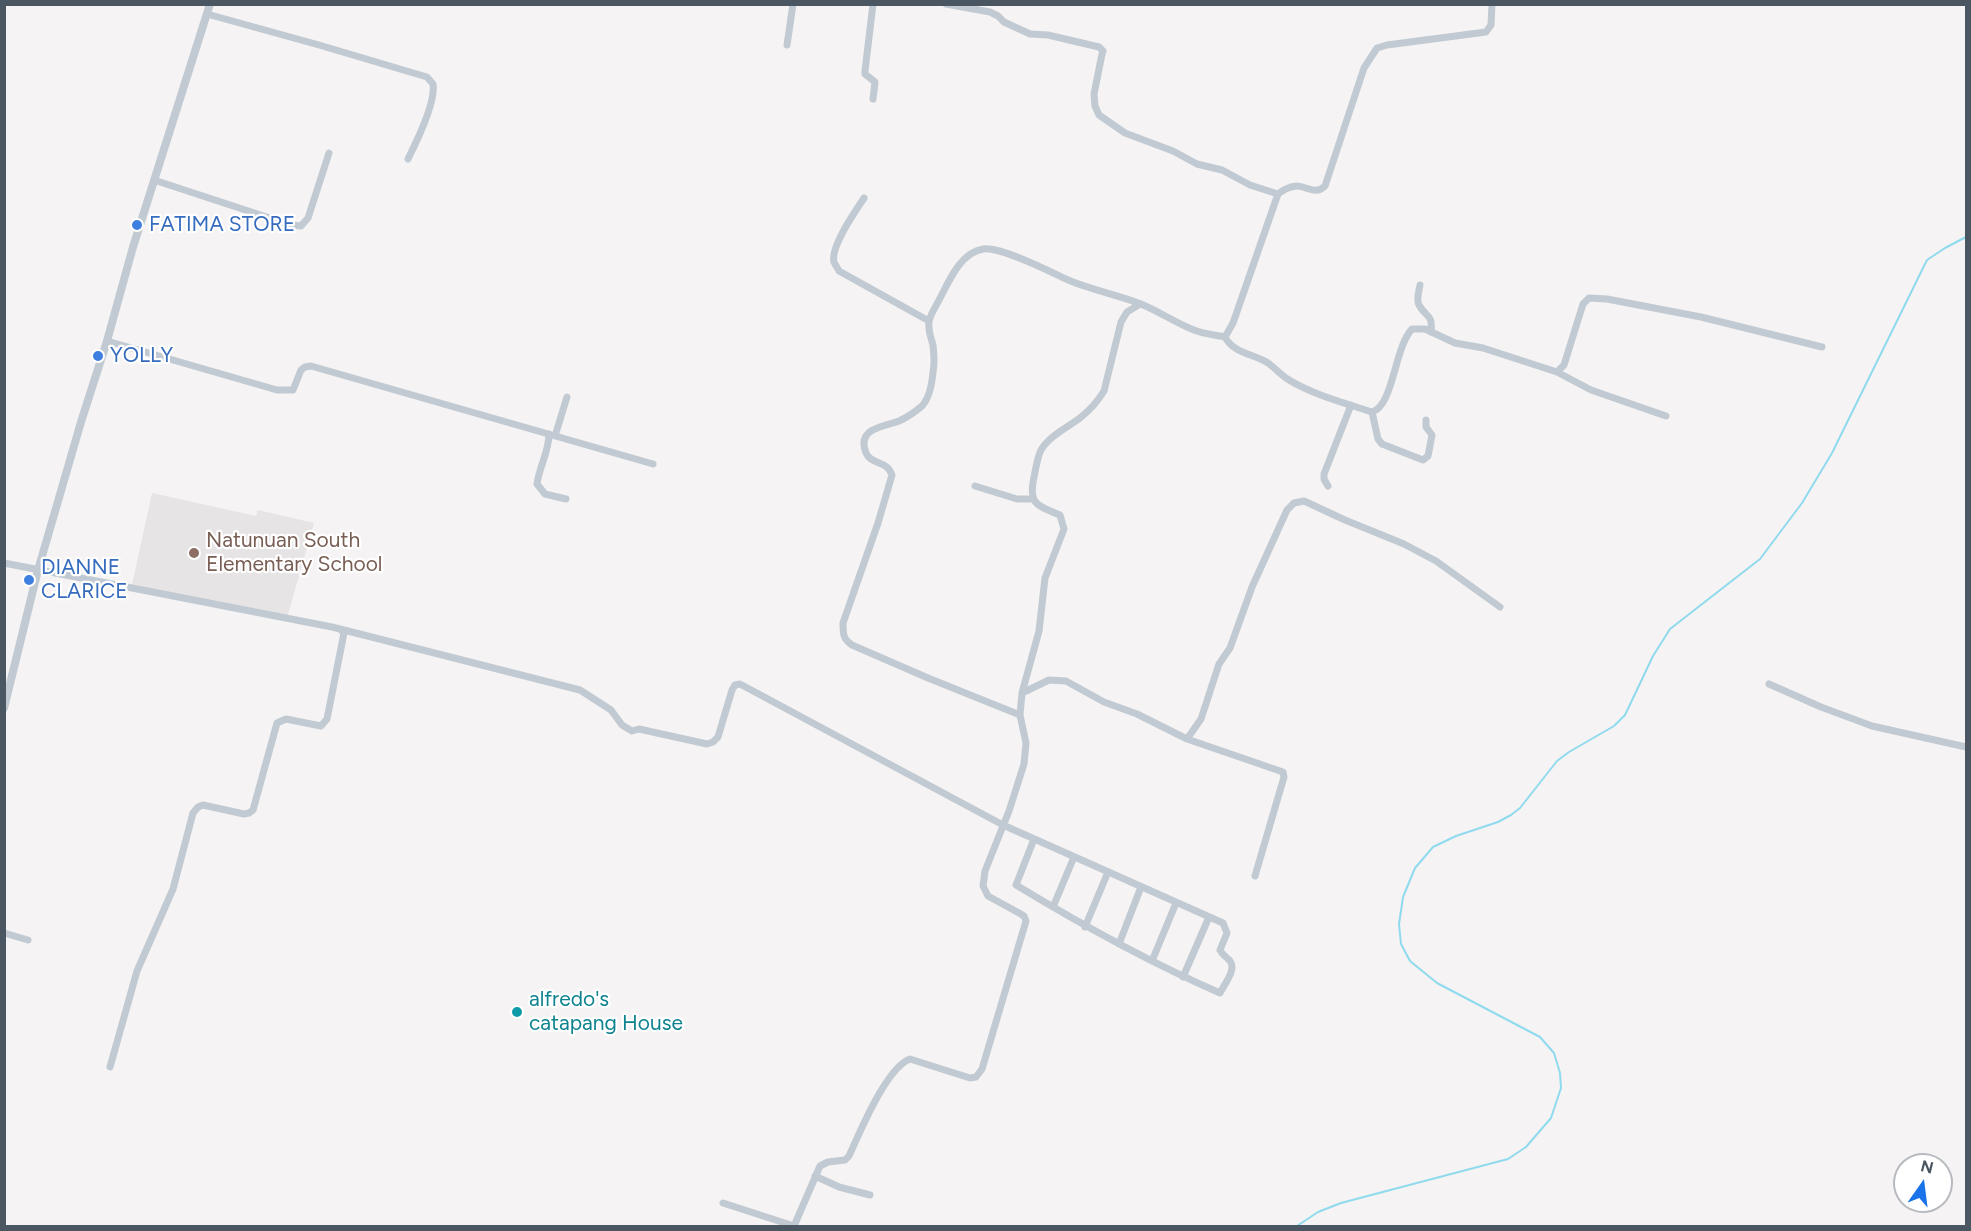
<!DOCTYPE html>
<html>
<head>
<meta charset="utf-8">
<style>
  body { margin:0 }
  #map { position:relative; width:1971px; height:1231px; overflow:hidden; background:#f5f3f3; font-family:Figtree,sans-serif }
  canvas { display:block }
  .frame { position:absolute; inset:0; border:6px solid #4a5661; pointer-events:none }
  .north { position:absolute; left:1893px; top:1153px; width:60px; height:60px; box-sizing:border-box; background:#fff; border:2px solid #b7bbc0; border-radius:50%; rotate:14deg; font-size:16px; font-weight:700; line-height:24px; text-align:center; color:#4a5661 }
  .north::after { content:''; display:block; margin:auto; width:21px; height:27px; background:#1a73e8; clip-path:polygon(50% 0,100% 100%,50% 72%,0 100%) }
</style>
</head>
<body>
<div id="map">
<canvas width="1971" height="1231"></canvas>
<div class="frame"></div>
<div class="north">N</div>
</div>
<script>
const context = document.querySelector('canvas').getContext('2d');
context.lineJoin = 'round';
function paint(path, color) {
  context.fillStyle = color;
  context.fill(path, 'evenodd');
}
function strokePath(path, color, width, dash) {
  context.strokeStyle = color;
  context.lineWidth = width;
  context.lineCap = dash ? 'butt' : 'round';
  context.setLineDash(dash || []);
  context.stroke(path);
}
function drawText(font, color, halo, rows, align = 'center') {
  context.font = font + ' Figtree,sans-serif';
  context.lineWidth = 4.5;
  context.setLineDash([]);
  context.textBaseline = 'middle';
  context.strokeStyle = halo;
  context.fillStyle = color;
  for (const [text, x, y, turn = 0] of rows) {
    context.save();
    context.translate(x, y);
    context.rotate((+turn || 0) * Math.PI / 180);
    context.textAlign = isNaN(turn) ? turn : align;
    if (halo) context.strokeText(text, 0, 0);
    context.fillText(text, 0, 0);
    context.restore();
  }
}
const education = new Path2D(`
  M 152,493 L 256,516 L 258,510 L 314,523 L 287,618 L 131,589 Z`);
const stream = new Path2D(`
  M 1297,1226 L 1318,1212 L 1341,1203 L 1508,1159 L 1526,1147 L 1551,1118 L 1561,1088 L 1560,1073 L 1554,1053 L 1540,1037 L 1437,983 L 1410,961 L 1401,944 L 1399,924 L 1403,897 L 1415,868 L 1433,847 L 1456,836 L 1498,822 L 1511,815 L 1520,808 L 1557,761 L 1569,752 L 1614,726 L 1625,715 L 1653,656 L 1670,629 L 1760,559 L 1802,503 L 1832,453 L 1927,260 L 1945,248 L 1966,237`);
const minor = new Path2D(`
  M 873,4 L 865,71 L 865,74 L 875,82 L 873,99
  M 946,4 L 990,12 L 998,16 L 1004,22 L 1030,34 L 1048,35 L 1099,47 L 1103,51 L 1102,54 L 1094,94 L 1095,106 L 1099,115 L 1125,133 L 1173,151 L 1197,164 L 1222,170 L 1250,185 L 1278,194
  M 207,14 L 319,45 L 427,77 L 433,84 C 436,102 416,143 408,159
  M 787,45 L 793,4
  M 154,180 L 291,225 L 301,226 L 308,218 L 329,153
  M 864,198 C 855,212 830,247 834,262 C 834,263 839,270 839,271 L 929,321
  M 1420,285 C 1419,291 1416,300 1419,305 C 1426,318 1433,313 1431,332
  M 1225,337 C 1233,353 1254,354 1268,363 C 1275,368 1281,375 1289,380 C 1314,395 1344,403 1372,412 C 1394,405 1394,348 1412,329 L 1425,329 L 1455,343 L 1483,348 L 1557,372 L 1564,365 L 1583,304 L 1589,298 L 1607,299 L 1701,317 L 1822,347
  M 107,341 L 277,390 L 293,390 L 301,370 L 305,367 L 311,366 L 653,464
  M 1557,372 L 1591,390 L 1666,416
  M 1372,412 L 1378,439 L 1382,444 L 1423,460 L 1428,456 L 1432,435 L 1426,427 L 1426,420
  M 549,434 C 549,452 539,467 537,484 L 545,494 L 566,499
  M 555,436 L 567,397
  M 975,486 L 1017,499 L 1032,499
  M 1328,486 L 1324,479 L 1324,474 L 1351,405
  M 4,563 L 332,627 L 340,629 L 344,633 L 327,719 L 321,726 L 286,719 L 277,723 L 253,810 L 249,813 L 244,814 L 203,805 L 198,807 L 193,813 L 173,889 L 137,971 L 110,1067
  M 340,629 L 580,690 L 611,710 L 622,725 L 632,731 L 639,729 L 707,744 L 713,742 L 718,737 L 732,690 L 735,685 L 740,684 L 1003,825 L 1223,923 L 1227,933 L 1220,950 C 1223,956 1226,956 1230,961 C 1237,969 1224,985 1220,993 C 1149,962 1082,925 1016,885 L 1034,839
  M 1769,684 L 1821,707 L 1872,726 L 1966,747
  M 1022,693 L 1049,680 L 1066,681 L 1104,702 L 1137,714 L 1187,739 L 1283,772 L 1284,777 L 1255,876
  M 1020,715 L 928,678 L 852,645 C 843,639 843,634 843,623 L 878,523 L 892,475 C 887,460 871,465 866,453 C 856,428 884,427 899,421 C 906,418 916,411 922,406 C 930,397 932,384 933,372 C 935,363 934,354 933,345 C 931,338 928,330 929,323 C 929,316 935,308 938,302 C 948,284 959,253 983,249 C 1000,246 1051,272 1068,280 C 1092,290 1118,295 1141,304 C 1160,312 1176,323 1194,330 C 1204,334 1215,335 1225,337 L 1233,323 L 1278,194 C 1303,174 1310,200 1325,186 L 1364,68 L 1377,48 L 1387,45 L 1486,32 L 1491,25 L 1492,4
  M 1187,739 L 1201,719 L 1219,664 L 1230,648 L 1252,587 L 1287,510 L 1294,503 L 1304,501 L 1345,520 L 1404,544 L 1436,561 L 1500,607
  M 1053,907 L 1074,857
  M 1085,927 L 1108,872
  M 4,933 L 28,940
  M 1119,944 L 1141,887
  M 1152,961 L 1176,903
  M 1183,977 L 1209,917
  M 815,1176 L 839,1187 L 870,1195
  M 723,1203 L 794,1226
  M 794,1226 L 820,1166 L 828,1162 L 845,1160 L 849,1156 C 860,1132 886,1068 910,1059 L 970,1078 L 976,1077 L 982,1069 L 1026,921 L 1024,916 L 1019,913 L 988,896 L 983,886 L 985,871 L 1009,811 L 1024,764 L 1026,743 L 1020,715 L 1022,693 L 1039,631 L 1045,578 L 1064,529 L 1060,515 C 1037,506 1028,504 1034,477 C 1036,468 1037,458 1041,450 C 1049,436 1068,427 1080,418 C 1090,410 1098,401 1104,391 L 1121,322 L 1127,312 L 1140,304`);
const tertiary = new Path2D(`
  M 4,708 L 38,570 L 81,422 L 107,341 L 133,247 L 210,4`);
const markers = [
  [137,225,6,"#3f7fe0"],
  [98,356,6,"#3f7fe0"],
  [194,553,6,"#8d6e63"],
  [29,580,6,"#3f7fe0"],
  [517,1012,6,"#0f9aa8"]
];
const shopNames = [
  ["FATIMA STORE",149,225],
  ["YOLLY",110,356],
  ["DIANNE",41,568],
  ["CLARICE",41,592]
];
const educationNames = [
  ["Natunuan South",206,541],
  ["Elementary School",206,565]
];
const cultureNames = [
  ["alfredo's",529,1000],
  ["catapang House",529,1024]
];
paint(education, '#e6e4e5');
strokePath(stream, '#90daee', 2);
strokePath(minor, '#c1cad2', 7);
strokePath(tertiary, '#c1cad2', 8);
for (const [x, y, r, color] of markers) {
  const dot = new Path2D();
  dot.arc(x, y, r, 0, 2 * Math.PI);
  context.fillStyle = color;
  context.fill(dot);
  strokePath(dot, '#fff', 2);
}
drawText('21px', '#366cbe', '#fff', shopNames, 'left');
drawText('21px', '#785e54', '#fff', educationNames, 'left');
drawText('21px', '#0d838f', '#fff', cultureNames, 'left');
</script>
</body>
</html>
